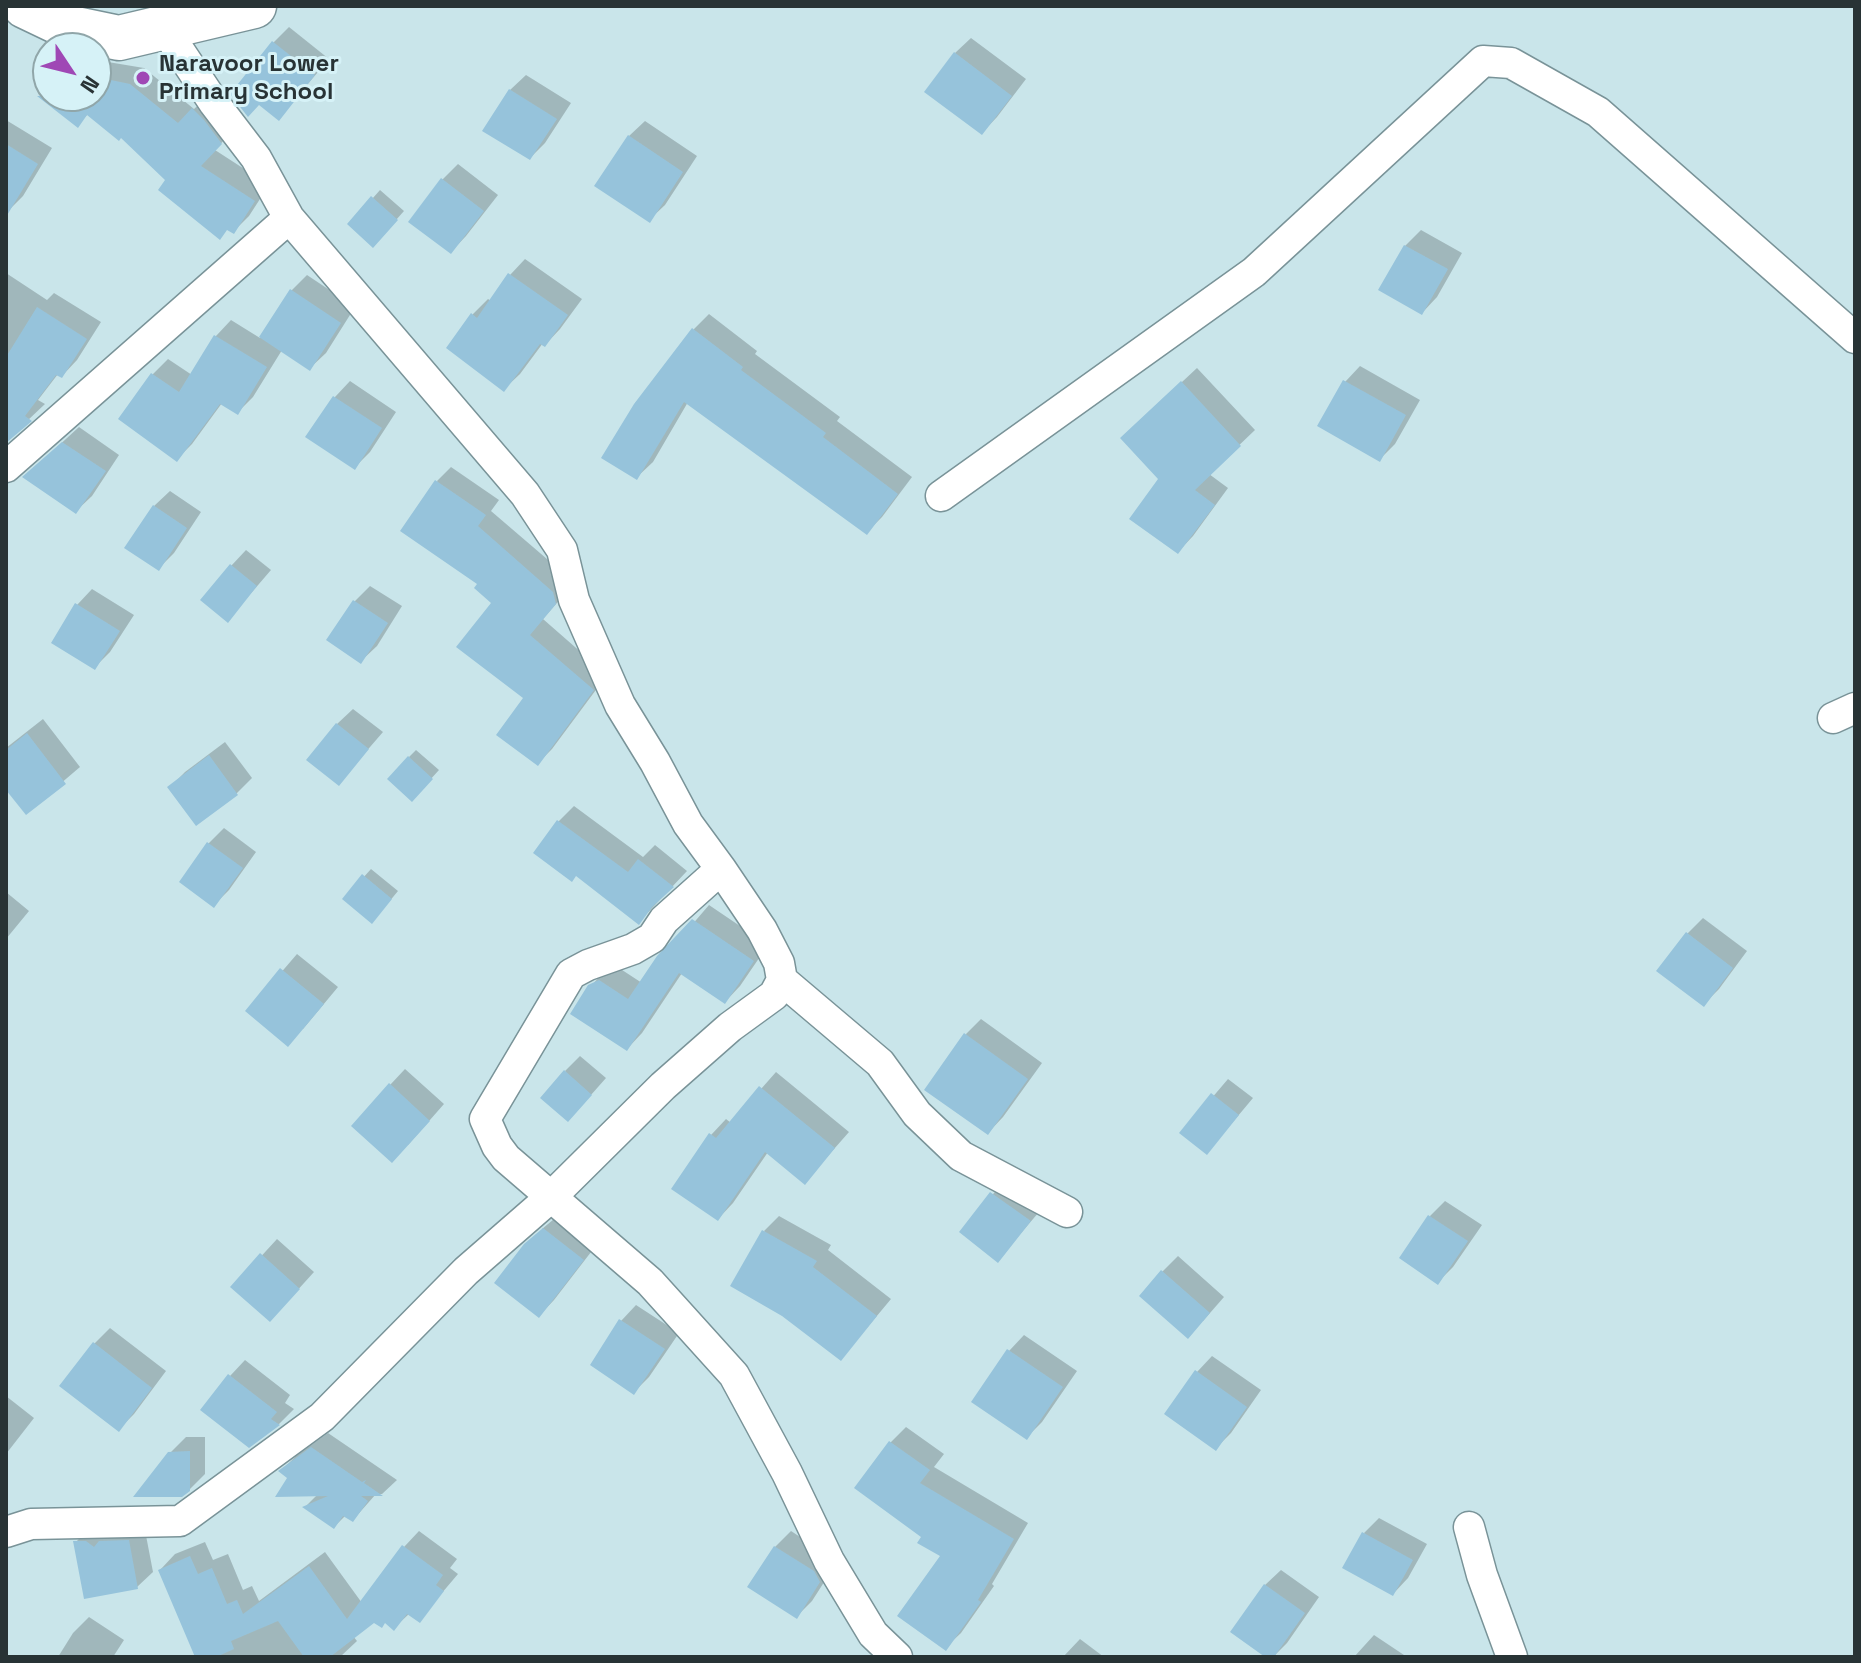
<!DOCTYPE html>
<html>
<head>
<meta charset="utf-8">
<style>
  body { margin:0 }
  #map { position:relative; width:1861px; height:1663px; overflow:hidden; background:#c9e5ea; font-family:"Space Grotesk",sans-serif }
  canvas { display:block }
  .frame { position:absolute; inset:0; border:8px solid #283335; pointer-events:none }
  .north { position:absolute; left:32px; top:32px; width:80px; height:80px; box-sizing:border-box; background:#d6f2f7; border:2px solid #90a6a9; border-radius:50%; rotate:125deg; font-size:22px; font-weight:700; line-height:32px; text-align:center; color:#283335 }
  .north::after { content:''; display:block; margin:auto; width:28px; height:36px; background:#9f48b5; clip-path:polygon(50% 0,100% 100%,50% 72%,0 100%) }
</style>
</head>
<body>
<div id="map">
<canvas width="1861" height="1663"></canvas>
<div class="frame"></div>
<div class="north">N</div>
</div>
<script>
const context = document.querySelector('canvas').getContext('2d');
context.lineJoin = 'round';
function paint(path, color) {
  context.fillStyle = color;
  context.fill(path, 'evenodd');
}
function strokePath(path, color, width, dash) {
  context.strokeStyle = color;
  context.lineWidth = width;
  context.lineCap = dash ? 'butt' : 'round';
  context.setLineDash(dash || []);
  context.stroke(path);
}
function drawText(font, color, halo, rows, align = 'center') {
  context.font = font + ' "Space Grotesk",sans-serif';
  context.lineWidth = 6;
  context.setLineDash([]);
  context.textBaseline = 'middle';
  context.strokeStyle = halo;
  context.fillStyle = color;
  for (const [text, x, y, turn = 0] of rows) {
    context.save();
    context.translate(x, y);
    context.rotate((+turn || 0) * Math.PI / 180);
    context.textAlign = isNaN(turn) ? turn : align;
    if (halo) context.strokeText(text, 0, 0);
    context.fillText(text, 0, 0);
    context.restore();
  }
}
const shadow = new Path2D(`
  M 289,27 L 329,59 L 279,118 L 273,43 Z
  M 971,38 L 1026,79 L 997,117 L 982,133 L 955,53 Z
  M 96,60 L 144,68 L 194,109 L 209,95 L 236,127 L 215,150 L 269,185 L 249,216 L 233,232 L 167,180 L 121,135 L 89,113 L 77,125 L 52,96 L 96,96 Z
  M 526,75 L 571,103 L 545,143 L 530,158 L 510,90 Z
  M 6,120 L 52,148 L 23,196 L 8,211 Z
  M 645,121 L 697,156 L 665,205 L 649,220 L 629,136 Z
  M 458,164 L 498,195 L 466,236 L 451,252 L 442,180 Z
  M 380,190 L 404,211 L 380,238 L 350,224 Z
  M 1421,230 L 1462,253 L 1437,297 L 1422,313 L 1405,246 Z
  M 525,259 L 582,299 L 560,329 L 545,345 L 543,343 L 520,374 L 504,389 L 449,347 L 473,314 L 488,299 L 491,301 L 510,275 Z
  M 6,273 L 47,300 L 54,293 L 101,322 L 77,360 L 62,376 L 58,374 L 38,400 L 45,404 L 8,439 Z
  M 307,275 L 355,307 L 326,353 L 310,368 L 282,350 L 253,397 L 238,412 L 222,403 L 192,444 L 177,459 L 121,419 L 153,374 L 168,359 L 192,375 L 216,336 L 231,320 L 260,338 L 291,291 Z
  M 709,314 L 757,351 L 755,354 L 840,417 L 837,421 L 912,477 L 882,517 L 867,532 L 688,402 L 653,462 L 637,477 L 694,329 Z
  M 1360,366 L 1420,400 L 1395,444 L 1380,459 L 1345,382 Z
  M 1197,368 L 1255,430 L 1209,474 L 1228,488 L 1193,536 L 1178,552 L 1161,478 L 1138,423 Z
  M 350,381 L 396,412 L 370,452 L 355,467 L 308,437 L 335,397 Z
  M 79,427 L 119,455 L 92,496 L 76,511 L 55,449 Z
  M 451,467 L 499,500 L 491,511 L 568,577 L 570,588 L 543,619 L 607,675 L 552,749 L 538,763 L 526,698 L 493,602 L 480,584 L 437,481 Z
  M 170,491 L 201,512 L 174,553 L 159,568 L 154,506 Z
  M 246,550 L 271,570 L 228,620 L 231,566 Z
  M 370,586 L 402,606 L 377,646 L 361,661 L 329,640 L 355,601 Z
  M 92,589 L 134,615 L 110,652 L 94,668 L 77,605 Z
  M 353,709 L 383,732 L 338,784 L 337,724 Z
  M 43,719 L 80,767 L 26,813 L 6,787 L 6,748 Z
  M 225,742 L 252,778 L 236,794 L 170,787 L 185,772 Z
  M 416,750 L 439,770 L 419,792 L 409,757 Z
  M 574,806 L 643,857 L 655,845 L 687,871 L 639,922 L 558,822 Z
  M 224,828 L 256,852 L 229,890 L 214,905 L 208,844 Z
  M 371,869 L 398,891 L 379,914 L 344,899 Z
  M 6,892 L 29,911 L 6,939 Z
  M 709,905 L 768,945 L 740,986 L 725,1002 L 682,973 L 642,1033 L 627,1049 L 590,987 L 606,970 L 616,966 L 642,983 Z
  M 1703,918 L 1747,951 L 1719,989 L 1704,1004 L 1687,934 Z
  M 297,954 L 338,987 L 303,1029 L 248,1011 Z
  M 981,1019 L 1042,1063 L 1003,1117 L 988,1133 L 966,1034 Z
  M 580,1056 L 606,1078 L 583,1104 L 565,1071 Z
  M 405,1069 L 444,1104 L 408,1145 L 390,1085 Z
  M 776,1072 L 849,1132 L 805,1182 L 768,1152 L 733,1203 L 718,1219 L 711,1135 L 726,1119 L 731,1123 Z
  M 1228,1079 L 1253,1098 L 1207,1153 L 1182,1133 Z
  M 1007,1178 L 1045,1205 L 998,1260 L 961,1231 Z
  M 1445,1201 L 1482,1225 L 1453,1267 L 1438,1282 L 1430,1216 Z
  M 560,1214 L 598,1243 L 554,1300 L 539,1316 L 542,1229 Z
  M 779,1216 L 831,1245 L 828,1250 L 891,1299 L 841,1359 L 764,1231 Z
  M 277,1239 L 314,1272 L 285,1304 L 233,1287 Z
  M 1178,1256 L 1224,1297 L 1203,1321 L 1162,1272 Z
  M 636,1305 L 679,1333 L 649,1377 L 634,1392 L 621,1321 Z
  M 110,1328 L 166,1371 L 134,1414 L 119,1429 L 94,1344 Z
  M 1024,1335 L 1077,1371 L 1042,1422 L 1027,1437 L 1009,1351 Z
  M 1212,1356 L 1261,1390 L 1231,1433 L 1216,1448 L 1197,1372 Z
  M 245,1360 L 290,1395 L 285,1403 L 294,1409 L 279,1424 L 249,1446 L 230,1376 Z
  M 6,1396 L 34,1418 L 6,1454 Z
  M 906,1427 L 944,1454 L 934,1467 L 1028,1523 L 992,1584 L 994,1586 L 961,1633 L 945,1648 L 943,1556 L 923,1537 L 857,1488 L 891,1442 Z
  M 328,1433 L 397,1480 L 382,1494 L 376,1494 L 353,1520 L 346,1515 L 334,1527 L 305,1507 L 318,1494 L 281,1471 L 296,1456 Z
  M 186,1437 L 205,1437 L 205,1474 L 189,1490 L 170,1453 Z
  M 1379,1518 L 1427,1544 L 1408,1578 L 1393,1594 L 1364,1533 Z
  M 144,1525 L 153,1572 L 137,1587 L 76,1542 L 91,1526 Z
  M 419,1531 L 457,1559 L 450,1568 L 458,1574 L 419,1620 L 410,1613 L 394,1628 L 385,1621 L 374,1620 L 353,1636 L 357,1641 L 340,1657 L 197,1657 L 160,1570 L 175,1554 L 205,1542 L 213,1560 L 228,1554 L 243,1590 L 252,1586 L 259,1601 L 325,1552 L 362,1603 L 404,1547 Z
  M 791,1531 L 829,1556 L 835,1565 L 812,1601 L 797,1616 L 750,1587 L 775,1547 Z
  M 1281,1570 L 1319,1597 L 1287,1643 L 1273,1657 L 1269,1657 L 1265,1585 Z
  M 89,1617 L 124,1640 L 113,1657 L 58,1657 L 73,1633 Z
  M 1374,1635 L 1407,1657 L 1354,1657 Z
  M 1080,1639 L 1104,1657 L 1063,1657 Z`);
const building = new Path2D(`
  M 272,41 L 315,75 L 279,121 L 259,105 L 248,117 L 230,94 Z
  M 954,52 L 1012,96 L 982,135 L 924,92 Z
  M 96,77 L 130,84 L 178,123 L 192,108 L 204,120 L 222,144 L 201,166 L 255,201 L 234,234 L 227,230 L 220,240 L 158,190 L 165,180 L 121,138 L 119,141 L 87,115 L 78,128 L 37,96 L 96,96 Z
  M 509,89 L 557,119 L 530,160 L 482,131 Z
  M 628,135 L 683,172 L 650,223 L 594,186 Z
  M 6,144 L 38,164 L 6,217 Z
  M 441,178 L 484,211 L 451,254 L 408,222 Z
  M 371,196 L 398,220 L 373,248 L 347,224 Z
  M 1404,245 L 1448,269 L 1422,315 L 1378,290 Z
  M 508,273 L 568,315 L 545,347 L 540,344 L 504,392 L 446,348 L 471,313 L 477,318 Z
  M 290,289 L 341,323 L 310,371 L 259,337 Z
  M 37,307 L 87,339 L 62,378 L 56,375 L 25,416 L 32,421 L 6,443 L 6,357 Z
  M 692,328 L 743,367 L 741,370 L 826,433 L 823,437 L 898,494 L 867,535 L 684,402 L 637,480 L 601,458 L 634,404 Z
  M 214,335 L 267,367 L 238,415 L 220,404 L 177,462 L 118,419 L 151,373 L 179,392 Z
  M 1343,380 L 1406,415 L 1380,462 L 1317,426 Z
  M 1181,381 L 1241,446 L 1195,490 L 1215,505 L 1178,554 L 1129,519 L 1158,479 L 1120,438 Z
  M 333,396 L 382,428 L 355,470 L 305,437 Z
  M 62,442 L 106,471 L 76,514 L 22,477 Z
  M 435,480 L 486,515 L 478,526 L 553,592 L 556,604 L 530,635 L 594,690 L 538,766 L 496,735 L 523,698 L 456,647 L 491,603 L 474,588 L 477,584 L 400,531 Z
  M 153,505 L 187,528 L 159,571 L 124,548 Z
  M 230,564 L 257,586 L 228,623 L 200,600 Z
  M 353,600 L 388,623 L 361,664 L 326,640 Z
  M 75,603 L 120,631 L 95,670 L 51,643 Z
  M 336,723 L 369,749 L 339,786 L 306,760 Z
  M 27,733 L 66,784 L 26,815 L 6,790 L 6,750 Z
  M 209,755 L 238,795 L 196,826 L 167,787 Z
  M 408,756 L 433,779 L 412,802 L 387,779 Z
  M 557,820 L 628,872 L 638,859 L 674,887 L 652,907 L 639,925 L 576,876 L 572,882 L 533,853 Z
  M 207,842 L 243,868 L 214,908 L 179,882 Z
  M 362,874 L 392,899 L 372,924 L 342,899 Z
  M 692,919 L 754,961 L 725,1004 L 679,973 L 627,1051 L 570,1014 L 588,985 L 599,980 L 628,999 L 657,956 Z
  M 1686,932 L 1733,968 L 1704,1007 L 1656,971 Z
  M 280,968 L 324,1004 L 288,1047 L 245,1011 Z
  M 964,1033 L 1028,1079 L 988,1135 L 924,1090 Z
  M 564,1070 L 592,1095 L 568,1122 L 540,1098 Z
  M 389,1083 L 430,1121 L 392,1163 L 351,1126 Z
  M 759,1086 L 835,1148 L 805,1185 L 765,1152 L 718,1221 L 671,1189 L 709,1133 L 716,1138 Z
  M 1211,1093 L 1239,1115 L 1207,1155 L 1179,1133 Z
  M 990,1192 L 1031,1221 L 998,1263 L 959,1232 Z
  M 1428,1215 L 1468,1241 L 1438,1285 L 1399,1258 Z
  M 543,1228 L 584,1260 L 539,1318 L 494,1283 L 524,1244 Z
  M 762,1230 L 817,1261 L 813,1267 L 877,1316 L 841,1361 L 782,1316 L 730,1286 Z
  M 260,1253 L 300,1289 L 270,1322 L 230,1287 Z
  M 1161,1270 L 1210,1313 L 1188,1339 L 1139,1296 Z
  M 619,1319 L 665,1349 L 634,1395 L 590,1365 Z
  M 93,1342 L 152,1388 L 119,1432 L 59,1386 Z
  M 1007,1349 L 1063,1387 L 1027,1440 L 971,1402 Z
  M 1195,1370 L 1247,1407 L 1216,1451 L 1164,1414 Z
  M 228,1374 L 277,1412 L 271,1419 L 280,1425 L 249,1448 L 200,1410 Z
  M 889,1441 L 930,1470 L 920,1483 L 1014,1539 L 978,1600 L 981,1602 L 946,1651 L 897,1616 L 940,1556 L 917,1543 L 921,1537 L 854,1488 Z
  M 311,1447 L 362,1482 L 366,1480 L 364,1483 L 383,1496 L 361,1496 L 368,1501 L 353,1522 L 343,1516 L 334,1529 L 302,1507 L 328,1496 L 275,1497 L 287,1478 L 278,1471 Z
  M 190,1451 L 190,1491 L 182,1497 L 133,1497 L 168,1452 Z
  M 1362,1532 L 1413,1560 L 1393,1596 L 1342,1568 Z
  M 129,1540 L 138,1589 L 84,1599 L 73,1541 L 86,1541 L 94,1547 L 99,1541 Z
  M 402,1545 L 443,1575 L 436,1585 L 444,1591 L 420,1623 L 407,1614 L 394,1631 L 385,1623 L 382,1628 L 374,1623 L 330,1657 L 304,1657 L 278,1621 L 231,1641 L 234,1649 L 216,1657 L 195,1657 L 158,1570 L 190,1556 L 198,1574 L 212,1568 L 227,1604 L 237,1600 L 243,1614 L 309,1566 L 347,1619 Z
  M 774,1546 L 814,1571 L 820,1582 L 797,1619 L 747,1587 Z
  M 1264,1584 L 1305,1613 L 1274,1657 L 1265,1657 L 1230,1632 Z`);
const minor = new Path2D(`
  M 165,29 L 214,103 L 256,158 L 289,218 L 525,494 L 562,550 L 574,600 L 620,705 L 655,762 L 688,824 L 721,869 L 664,920 L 652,938 L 633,949 L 588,965 L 571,974 L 485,1119 L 497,1146 L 506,1158 L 650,1282 L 734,1375 L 787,1473 L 829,1561 L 873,1634 L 897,1657
  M 6,467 L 289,218
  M 941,496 L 1254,272 L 1483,61 L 1511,63 L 1598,112 L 1855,338
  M 1833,718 L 1855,708
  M 782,980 L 880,1063 L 917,1114 L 961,1156 L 1067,1212
  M 1469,1527 L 1482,1575 L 1512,1657
  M 6,1532 L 31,1524 L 180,1521 L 322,1417 L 466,1271 L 551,1197 L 663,1086 L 730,1027 L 774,995 L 782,980 L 779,963 L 762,930 L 721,869`);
const secondary = new Path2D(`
  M 25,6 L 71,28 L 119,38 L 254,6`);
const markers = [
  [143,78,8,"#9f48b5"]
];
const poiNames = [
  ["Naravoor Lower",159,64],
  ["Primary School",159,92]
];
paint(shadow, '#0003');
paint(building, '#96c3db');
strokePath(minor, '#799398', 33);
strokePath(secondary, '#799398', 47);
strokePath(minor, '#fff', 30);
strokePath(secondary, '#fff', 44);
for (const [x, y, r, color] of markers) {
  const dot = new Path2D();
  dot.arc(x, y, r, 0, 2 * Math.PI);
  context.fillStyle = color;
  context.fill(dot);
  strokePath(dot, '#d6f2f7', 3);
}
drawText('bold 24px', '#283335', '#d6f2f7', poiNames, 'left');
</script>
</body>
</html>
